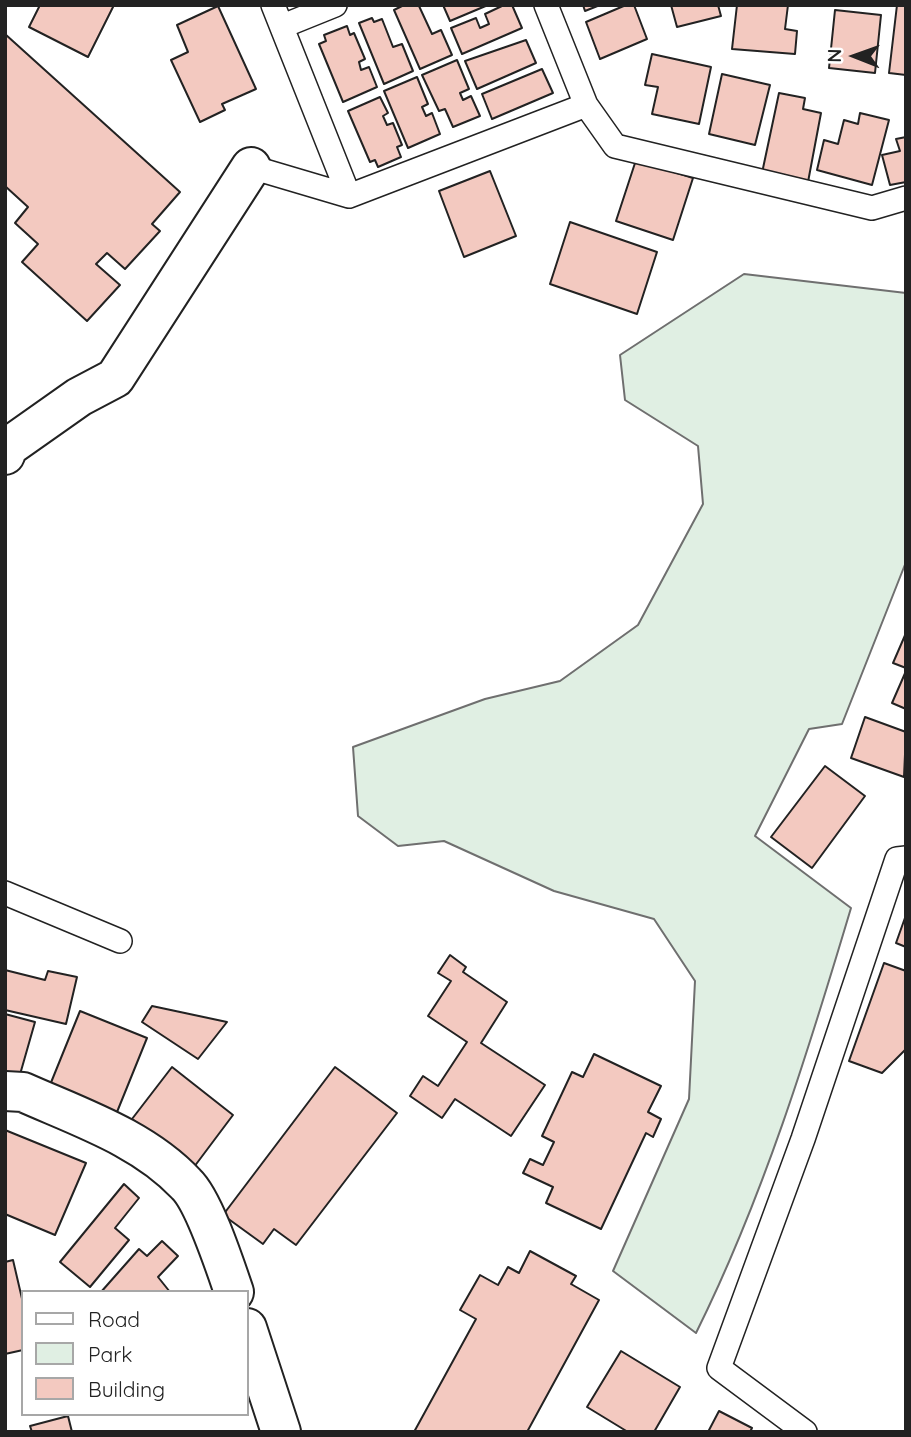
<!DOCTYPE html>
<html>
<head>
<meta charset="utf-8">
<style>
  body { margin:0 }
  #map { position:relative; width:911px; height:1437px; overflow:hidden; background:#fff; font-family:Quicksand,sans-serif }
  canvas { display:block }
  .frame { position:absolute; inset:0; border:7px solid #222; pointer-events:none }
  .legend { position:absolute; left:21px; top:1290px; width:228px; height:126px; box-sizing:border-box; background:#fff; border:2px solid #a7a7a7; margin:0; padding:9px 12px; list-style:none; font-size:21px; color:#222 }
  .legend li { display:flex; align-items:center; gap:14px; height:35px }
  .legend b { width:35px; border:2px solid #a7a7a7 }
  .north { position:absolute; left:820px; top:21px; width:70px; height:70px; -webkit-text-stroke:5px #fff; paint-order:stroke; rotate:271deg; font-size:19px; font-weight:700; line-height:28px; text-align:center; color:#222 }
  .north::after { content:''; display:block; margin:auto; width:24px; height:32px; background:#222; clip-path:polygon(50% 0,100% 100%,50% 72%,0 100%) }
</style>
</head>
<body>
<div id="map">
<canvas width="911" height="1437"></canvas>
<div class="frame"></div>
<ul class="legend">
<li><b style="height:9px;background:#fff"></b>Road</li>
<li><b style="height:19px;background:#e0efe3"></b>Park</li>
<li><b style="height:19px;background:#f3c9c0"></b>Building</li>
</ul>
<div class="north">N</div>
</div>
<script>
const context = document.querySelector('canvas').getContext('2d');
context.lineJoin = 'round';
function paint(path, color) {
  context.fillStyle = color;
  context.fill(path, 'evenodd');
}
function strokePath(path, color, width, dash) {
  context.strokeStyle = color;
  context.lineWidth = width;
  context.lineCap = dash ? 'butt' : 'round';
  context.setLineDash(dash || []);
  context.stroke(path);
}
const green = new Path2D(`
  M 744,274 L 906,293 L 906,562 L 842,724 L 809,729 L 755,836 L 851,908 C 808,1052 763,1198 696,1333 L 613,1271 L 689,1099 L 695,981 L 654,919 L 554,891 L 444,841 L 398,846 L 358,816 L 353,747 L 485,699 L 560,681 L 638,625 L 703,504 L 698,446 L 625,400 L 620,355 Z`);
const building = new Path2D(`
  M 40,5 L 114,5 L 88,57 L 29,27 Z
  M 404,5 L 419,6 L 432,34 L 441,30 L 452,55 L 420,69 L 394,10 Z
  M 443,5 L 488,5 L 450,21 Z
  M 504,5 L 512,5 L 522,28 L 462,54 L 451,28 L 476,18 L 480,28 L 489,24 L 485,14 Z
  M 583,5 L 600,5 L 585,11 Z
  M 626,5 L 634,5 L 647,39 L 600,59 L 586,22 Z
  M 671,5 L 718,5 L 721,16 L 677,27 Z
  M 737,5 L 788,5 L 785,29 L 797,31 L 795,54 L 732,49 Z
  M 897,5 L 906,6 L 906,75 L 889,73 Z
  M 218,6 L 256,89 L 222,104 L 225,110 L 200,122 L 171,60 L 188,52 L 177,25 Z
  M 835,10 L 881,15 L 875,73 L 829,68 Z
  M 372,18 L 374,22 L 382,19 L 393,47 L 402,44 L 413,71 L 384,84 L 359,23 Z
  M 347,26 L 350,35 L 354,33 L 365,59 L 359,62 L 361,70 L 369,67 L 377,87 L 343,102 L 319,44 L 326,41 L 324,35 Z
  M 5,34 L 180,192 L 152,224 L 160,231 L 125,269 L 107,253 L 96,264 L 120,285 L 87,321 L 22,262 L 38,244 L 15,223 L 28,207 L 5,186 Z
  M 526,40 L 536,63 L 477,89 L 465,61 Z
  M 652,54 L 711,67 L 699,124 L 652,114 L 658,87 L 645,85 Z
  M 457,60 L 469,89 L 460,93 L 463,100 L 471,96 L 480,116 L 453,127 L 445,109 L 439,111 L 422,75 Z
  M 542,69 L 553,93 L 492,119 L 482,94 Z
  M 722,74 L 770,85 L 755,145 L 709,134 Z
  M 417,77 L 428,104 L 422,107 L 426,116 L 432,113 L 440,134 L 408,148 L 384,91 Z
  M 779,93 L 805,98 L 803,109 L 821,113 L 808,182 L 762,173 Z
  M 380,97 L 388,113 L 383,116 L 387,125 L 393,123 L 402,145 L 397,147 L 401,157 L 378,167 L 375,160 L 370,162 L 348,111 Z
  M 860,113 L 889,120 L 872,185 L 817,170 L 824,140 L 838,144 L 844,120 L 858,124 Z
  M 906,137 L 906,182 L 890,185 L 882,155 L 900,151 L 896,139 Z
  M 636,160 L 693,178 L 673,240 L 616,221 Z
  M 490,171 L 516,236 L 464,257 L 439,191 Z
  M 570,222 L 657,252 L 637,314 L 550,284 Z
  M 906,633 L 906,668 L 893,663 Z
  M 906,671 L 906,709 L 892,703 Z
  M 865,717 L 906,732 L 904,777 L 851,758 Z
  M 825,766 L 865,796 L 812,868 L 771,837 Z
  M 906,915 L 906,947 L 896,943 Z
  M 450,955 L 466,967 L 463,972 L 507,1002 L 481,1043 L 545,1085 L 511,1136 L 455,1099 L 442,1118 L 410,1096 L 423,1076 L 438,1086 L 467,1042 L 428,1016 L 451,981 L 438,973 Z
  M 884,963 L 906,971 L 906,1049 L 882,1073 L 849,1061 Z
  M 5,970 L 45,980 L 48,971 L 77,977 L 66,1024 L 5,1010 Z
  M 152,1006 L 227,1022 L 198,1059 L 142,1022 Z
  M 80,1011 L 147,1038 L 117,1112 L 50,1085 Z
  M 5,1014 L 35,1022 L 19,1078 L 5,1074 Z
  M 594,1054 L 661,1086 L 648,1112 L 661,1119 L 653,1137 L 646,1133 L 601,1229 L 546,1203 L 553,1187 L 523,1173 L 530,1159 L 543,1165 L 554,1142 L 542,1136 L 572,1072 L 583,1077 Z
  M 172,1067 L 233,1115 L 194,1167 L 132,1119 Z
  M 335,1067 L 397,1113 L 296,1245 L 274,1229 L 263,1244 L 223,1215 Z
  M 5,1130 L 86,1163 L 55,1235 L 5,1214 Z
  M 124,1184 L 139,1198 L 115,1228 L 129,1240 L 90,1287 L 60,1262 Z
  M 162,1241 L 178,1256 L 158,1277 L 170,1292 L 101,1292 L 139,1249 L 147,1256 Z
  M 530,1251 L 576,1276 L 571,1284 L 599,1300 L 527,1432 L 414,1432 L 476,1319 L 460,1310 L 480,1275 L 498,1285 L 508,1267 L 519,1273 Z
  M 13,1260 L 23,1303 L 23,1350 L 5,1354 L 5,1262 Z
  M 621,1351 L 680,1387 L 654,1432 L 628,1432 L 587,1407 Z
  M 719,1411 L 752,1428 L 750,1432 L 708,1432 Z
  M 68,1416 L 72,1432 L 32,1432 L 30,1426 Z`);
const service = new Path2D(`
  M 273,5 L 349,196
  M 283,26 L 335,5
  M 586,105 L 615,146 L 872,208 L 906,198
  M 251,167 L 349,196 L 586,105 L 546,5
  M 5,893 L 120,941
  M 805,1432 L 719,1368 L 803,1139 L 897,859 L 906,858`);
const minor = new Path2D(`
  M 5,455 L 8,447 L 79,397 L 115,378 L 251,167
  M 5,1091 L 23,1092 C 79,1117 143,1138 186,1184 C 204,1201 225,1266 234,1292
  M 247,1328 L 281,1432`);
paint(green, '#e0efe3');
strokePath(green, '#6f6f6f', 2);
paint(building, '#f3c9c0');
strokePath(building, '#222', 2);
strokePath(service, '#222', 26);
strokePath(minor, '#222', 42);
strokePath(service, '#fff', 23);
strokePath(minor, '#fff', 38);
</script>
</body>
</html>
